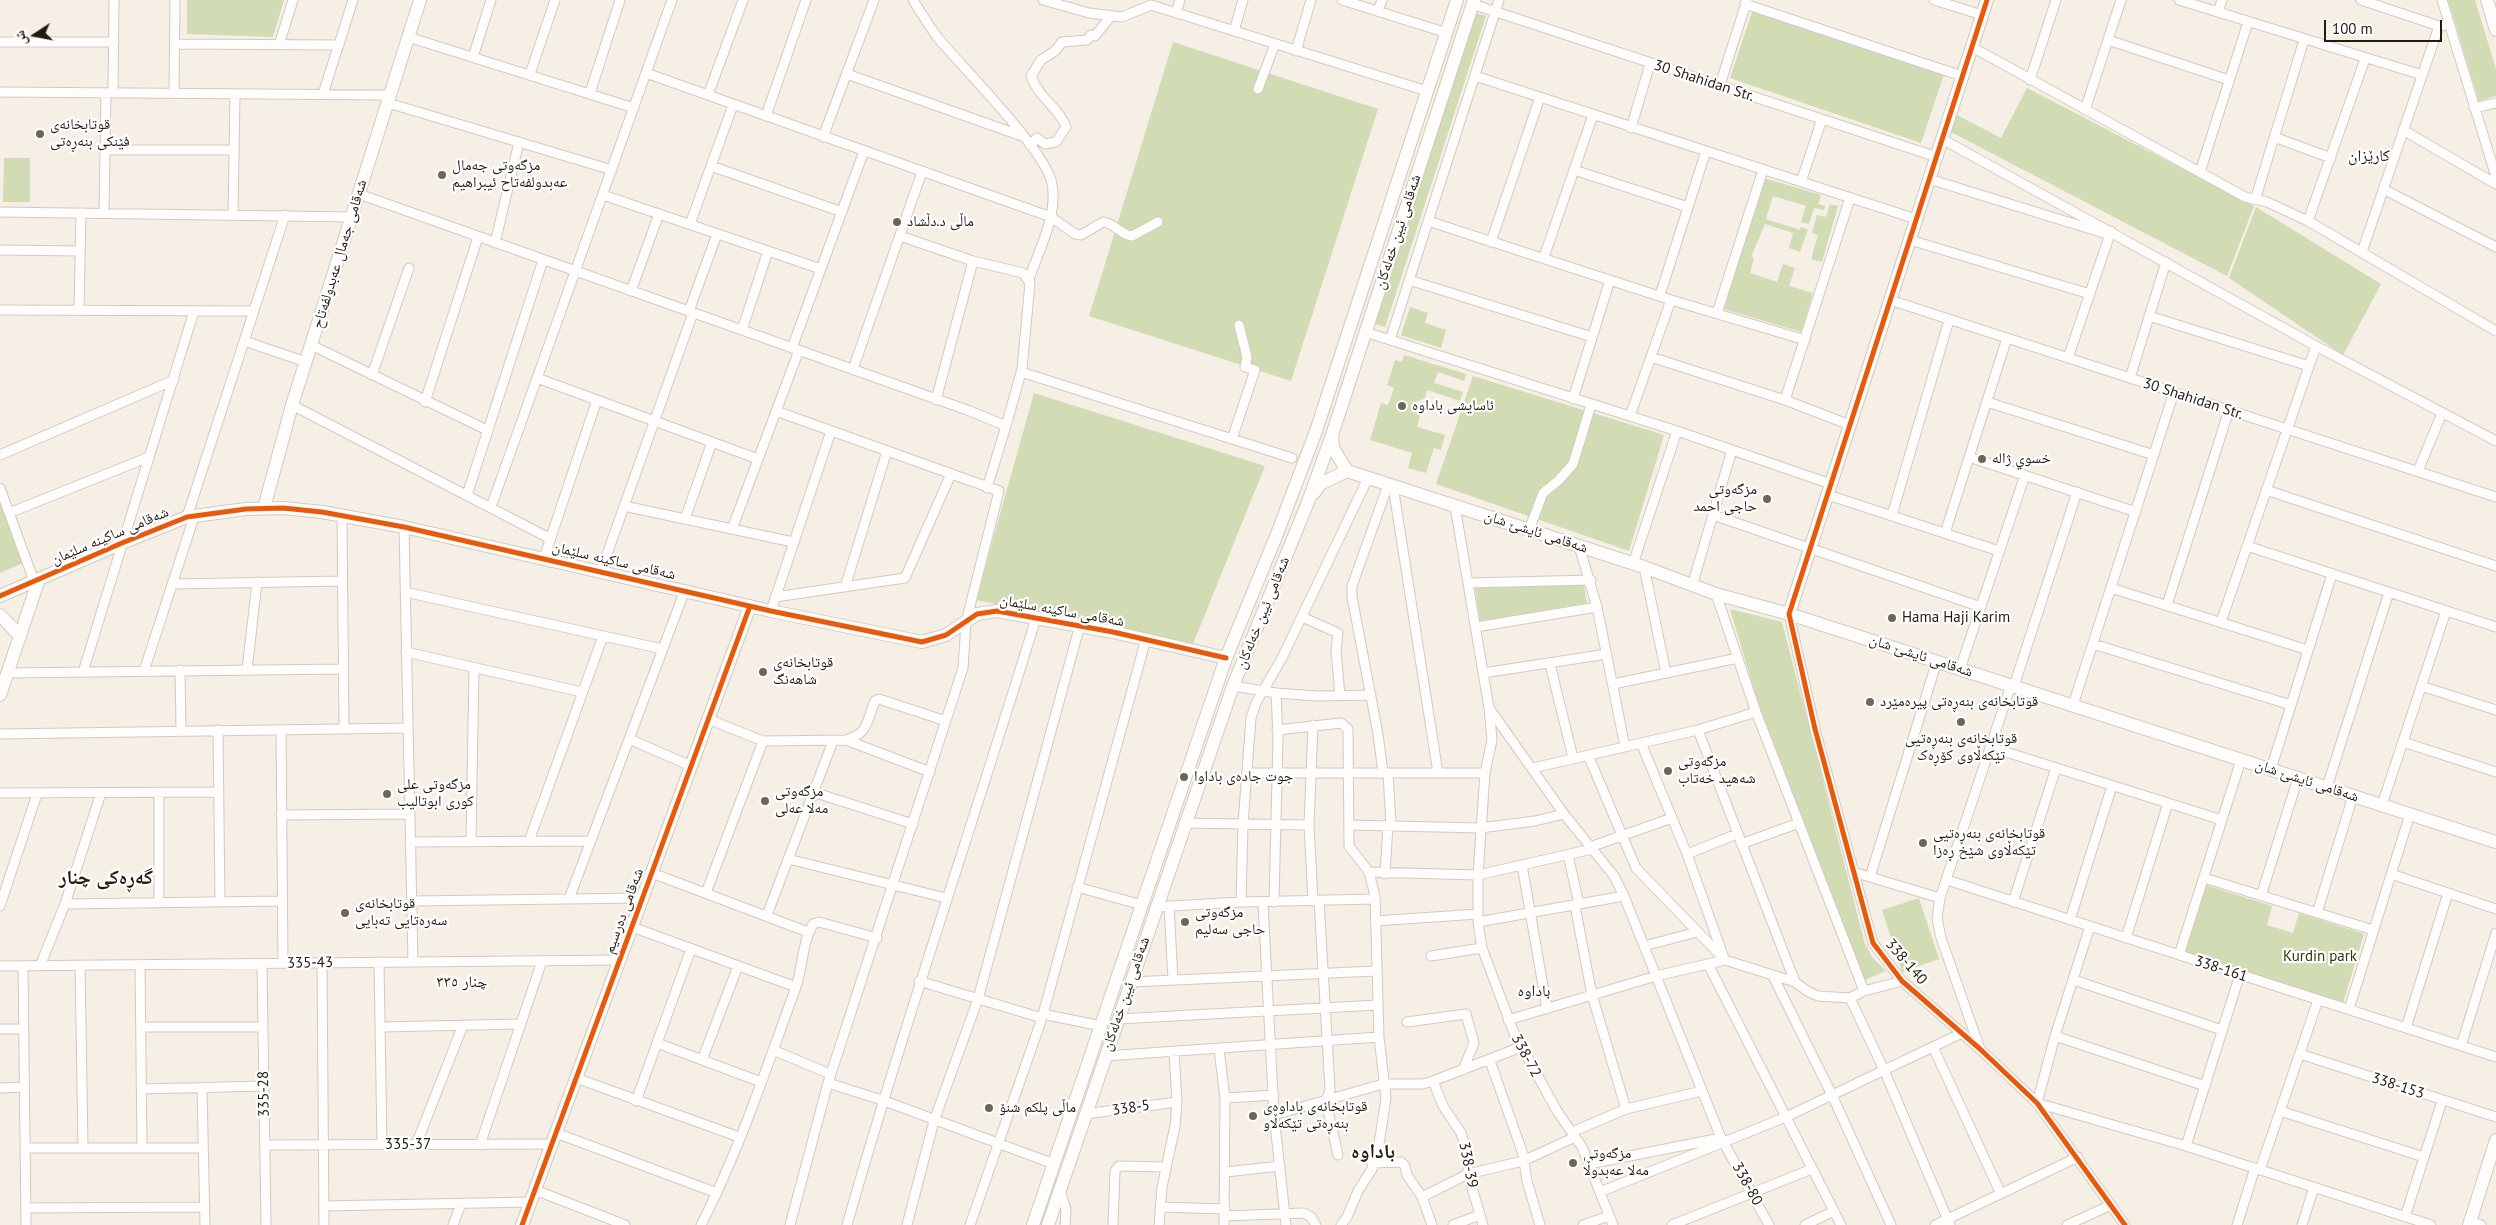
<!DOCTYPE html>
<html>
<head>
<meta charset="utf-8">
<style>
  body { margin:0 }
  #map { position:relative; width:2496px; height:1225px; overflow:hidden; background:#f6efe5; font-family:"PT Sans","Noto Naskh Arabic",sans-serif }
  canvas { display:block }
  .north { position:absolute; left:10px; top:10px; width:50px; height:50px; -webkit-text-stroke:4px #fff; paint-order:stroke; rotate:259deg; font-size:14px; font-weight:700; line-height:20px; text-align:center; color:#231b0f }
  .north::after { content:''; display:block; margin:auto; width:18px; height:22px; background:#231b0f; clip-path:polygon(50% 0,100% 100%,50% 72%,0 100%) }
  .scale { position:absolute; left:2324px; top:20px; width:118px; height:22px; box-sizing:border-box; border:2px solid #231b0f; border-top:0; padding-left:6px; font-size:15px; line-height:18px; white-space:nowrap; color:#231b0f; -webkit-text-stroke:4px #fff; paint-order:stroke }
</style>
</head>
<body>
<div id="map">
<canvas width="2496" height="1225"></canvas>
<div class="north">ش</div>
<div class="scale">100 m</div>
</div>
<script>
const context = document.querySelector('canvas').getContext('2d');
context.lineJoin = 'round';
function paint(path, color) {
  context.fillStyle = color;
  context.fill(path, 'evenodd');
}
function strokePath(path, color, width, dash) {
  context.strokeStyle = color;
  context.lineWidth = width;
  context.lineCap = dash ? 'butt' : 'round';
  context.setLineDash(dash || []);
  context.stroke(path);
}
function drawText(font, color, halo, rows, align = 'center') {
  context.font = font + ' "PT Sans","Noto Naskh Arabic",sans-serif';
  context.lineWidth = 4.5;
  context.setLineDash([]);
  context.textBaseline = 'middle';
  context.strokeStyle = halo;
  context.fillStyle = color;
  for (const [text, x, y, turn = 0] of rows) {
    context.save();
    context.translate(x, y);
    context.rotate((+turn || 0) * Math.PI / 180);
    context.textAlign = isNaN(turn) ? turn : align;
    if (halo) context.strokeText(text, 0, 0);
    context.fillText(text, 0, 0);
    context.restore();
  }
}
const green = new Path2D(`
  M 187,0 L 284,0 L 273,37 L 187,34 Z
  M 2448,0 L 2475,0 L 2496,69 L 2496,96 L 2479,101 Z
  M 1753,9 L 1944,74 L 1921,143 L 1730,78 Z
  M 1473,12 L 1486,16 L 1385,327 L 1372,323 Z
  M 1173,42 L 1378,109 L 1291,381 L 1089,316 Z
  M 2027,88 L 2254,206 L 2227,276 L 1949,131 L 1957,115 L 2001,138 Z
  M 4,158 L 30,158 L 30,202 L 3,202 Z
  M 1764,178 L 1821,195 L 1818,204 L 1825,206 L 1824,210 L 1814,208 L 1809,224 L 1801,222 L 1806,206 L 1773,196 L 1766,219 L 1800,230 L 1801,227 L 1808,229 L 1800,252 L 1789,248 L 1793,233 L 1765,224 L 1751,257 L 1754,258 L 1750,273 L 1777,282 L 1783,264 L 1795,268 L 1789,286 L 1813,293 L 1801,332 L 1724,309 Z
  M 1830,204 L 1838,206 L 1822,262 L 1811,259 L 1818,235 L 1812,233 L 1817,215 L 1826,217 Z
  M 2256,207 L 2381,284 L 2343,355 L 2229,278 Z
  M 1410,307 L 1428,313 L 1425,323 L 1446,330 L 1441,348 L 1401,335 Z
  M 1404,355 L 1466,374 L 1464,381 L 1438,372 L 1434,383 L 1463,392 L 1460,401 L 1427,390 L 1425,398 L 1414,403 L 1420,416 L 1417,427 L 1445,435 L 1441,450 L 1434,448 L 1426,473 L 1408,468 L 1412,453 L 1370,440 L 1381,403 L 1388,405 L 1394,388 L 1387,385 L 1395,360 L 1402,362 Z
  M 1473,376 L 1664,435 L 1629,551 L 1436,484 Z
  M 1034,393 L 1265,466 L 1193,644 L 976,600 Z
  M 0,496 L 23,563 L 0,573 Z
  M 1584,585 L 1587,603 L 1480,621 L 1475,588 Z
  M 1730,609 L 1782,622 L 1865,944 L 1872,957 L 1886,971 L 1865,980 L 1757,700 Z
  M 2206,885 L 2272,906 L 2267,925 L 2293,933 L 2299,913 L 2364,934 L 2343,1003 L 2185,953 Z
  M 1919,898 L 1939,959 L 1902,972 L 1882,910 Z`);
const street = new Path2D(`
  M 913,0 C 921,13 929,26 938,38 C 963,68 1047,152 1052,184 C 1058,215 1039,250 1029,279
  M 1043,0 L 1089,13 L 1122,17 L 1151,5 L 1427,91
  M 1342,0 L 1447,33
  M 1934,0 L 1982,15
  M 2179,0 L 2422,75
  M 2361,0 L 2439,26 L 2444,25
  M 2442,0 L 2496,177
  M 1472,4 L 1937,157
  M 1745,4 L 1962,76
  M 1378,11 L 1382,0
  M 2218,12 L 2222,0
  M 1176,13 L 1180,0
  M 1234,31 L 1243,0
  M 408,37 L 634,108
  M 2108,40 L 2229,80
  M 0,42 L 114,42
  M 175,44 L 339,45
  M 279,45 L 293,0
  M 1972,47 L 2245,197 L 2267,202 L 2308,221 L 2496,331
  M 1296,51 L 1311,0
  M 473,57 L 491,0
  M 646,73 L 1051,217 L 1075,234 L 1081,235 L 1103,222 C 1115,223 1120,235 1132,236 L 1158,222
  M 530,74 L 555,0
  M 847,74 L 1022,136
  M 1475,76 L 1916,219
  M 2030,80 L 2056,0
  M 1720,85 L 1747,0
  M 1258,89 L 1275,44
  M 0,92 L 390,95
  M 113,93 L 114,0
  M 174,93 L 175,0
  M 590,93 L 620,0
  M 323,94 L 353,0
  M 708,95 L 743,0
  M 388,103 L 612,170
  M 2474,108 L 2496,103
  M 2085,110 L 2121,0
  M 766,116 L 806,0
  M 1631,128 L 1650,64
  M 2403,130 L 2496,184
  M 823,137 L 874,0
  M 2274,137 L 2331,158
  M 1942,139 L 2316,346 L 2496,441
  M 1030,145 L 1037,138 L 1045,144 L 1056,142 L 1066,127 C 1060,109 1038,97 1031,76 L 1041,60 L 1055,51 L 1062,42 L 1087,40 L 1091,35 L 1095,36 L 1111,16
  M 105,150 L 234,150
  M 711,166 L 842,212
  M 1574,170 L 1688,207
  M 2200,172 L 2248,22
  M 1929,179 L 2110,235
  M 1801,182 L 1822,119
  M 2383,189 L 2496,247
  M 359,194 L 970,411 L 1006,426 L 987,488
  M 603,195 L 821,269
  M 2256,197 L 2304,40
  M 0,212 L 352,217
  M 104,213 L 106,93
  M 233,215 L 235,94
  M 1428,221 L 1671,300 L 1805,340
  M 2308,221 L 2365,59
  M 690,224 L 733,105
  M 900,236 L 973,261 L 1023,273 L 1030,283 L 1022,369 L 1006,426
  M 1910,240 L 2090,294
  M 1491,242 L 1540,97
  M 495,243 L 519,142
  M 0,250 L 80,251
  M 2362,252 L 2439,26
  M 1544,257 L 1593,115
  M 1409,280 L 1592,337
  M 631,291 L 659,214
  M 1660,295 L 1706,151
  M 1890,300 L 2496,497
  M 0,310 L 253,311
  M 79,310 L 81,213
  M 689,311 L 717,234
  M 1717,313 L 1763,170
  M 2149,316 L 2309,366
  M 742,330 L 768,251
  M 1365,332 L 1677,431 L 1831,484
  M 1390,340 L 1499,0
  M 244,341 L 306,362
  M 311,345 L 487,430
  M 792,348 L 864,151
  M 1651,357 L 1785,400 L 1850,425
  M 2068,358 L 2111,231
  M 853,369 L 922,172
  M 1021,372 L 1292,458
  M 372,375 L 409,268
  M 537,378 L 758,459
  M 2130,378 L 2166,262
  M 1573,399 L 1610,280
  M 936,400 L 973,261
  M 1785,400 L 1850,198
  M 425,402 L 478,237
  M 1987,402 L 2154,455
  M 292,405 L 549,538
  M 776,411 L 999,491 L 966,622 L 963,668 L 828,1083 L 790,1225
  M 1630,416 L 1671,300
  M 1232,439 L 1255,370 L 1245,367 L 1247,357 L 1239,325
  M 0,455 L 174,380
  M 1969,457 L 2136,512
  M 2418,471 L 2442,413
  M 1393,486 L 1438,773
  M 0,488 L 34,581
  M 2266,490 L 2496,566
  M 467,495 L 543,260
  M 1828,495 L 1999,551
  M 624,506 L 793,542
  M 1455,506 L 1489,708 L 1492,740 L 1485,773 L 1478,875 L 1478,922 L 1482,948 L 1514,1033 L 1557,1111 L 1582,1147 L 1613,1225
  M 491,507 L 672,0
  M 9,513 L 149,457
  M 342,515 L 344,729
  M 1713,515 L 1981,607
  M 1892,515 L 1949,320
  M 187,517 L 285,215
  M 685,519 L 712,442
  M 404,527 L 413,962
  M 732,529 L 799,350
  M 1529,530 L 1543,493 L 1559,480 L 1573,464 L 1591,405
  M 1945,533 L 2007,338
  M 1579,546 L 1597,607 L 1625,747
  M 2247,546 L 2496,627
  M 544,558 L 597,400
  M 1633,564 L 1677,431
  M 1644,567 L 1666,673
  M 601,571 L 693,313
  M 1469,583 L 1591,580
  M 172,584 L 342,581
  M 1692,586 L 1732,450
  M 845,587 L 887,451
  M 2111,588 L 2308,650
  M 405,592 L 662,649
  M 1716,594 L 1756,712 L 1864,991
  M 775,597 L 905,578 L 951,474
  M 2167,605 L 2229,410
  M 771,611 L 831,431
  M 1789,614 L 1815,729 L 1873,943 L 1902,981 L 1980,1049 L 2037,1103 L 2125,1225
  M 1302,617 L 1338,633 L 1336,650 L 1340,696
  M 2221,622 L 2316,346
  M 1476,627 L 1597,607
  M 2093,644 L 2291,705
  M 406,652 L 582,692
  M 1550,664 L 1573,758
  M 1960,669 L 2025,475
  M 180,670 L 181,731
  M 247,670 L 257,582
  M 144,671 L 194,517
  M 83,672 L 194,311
  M 8,673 L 343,669
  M 1483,673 L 1607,654
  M 1613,684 L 1738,658
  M 1233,686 L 1276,693 L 1278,738 L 1274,902
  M 2014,686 L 2077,492
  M 2421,686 L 2496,710
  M 1276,693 L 1317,696 L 1371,695
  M 2073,705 L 2174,392
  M 1489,708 L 1564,814 L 1614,876 L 1624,896 L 1721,1138 L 1769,1225
  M 708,719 L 763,741 L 846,740 L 930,772
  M 1313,725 L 1309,825 L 1313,901
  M 218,730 L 220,902
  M 281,730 L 283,963
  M 1277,730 L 1341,723 L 1348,729 L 1349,846 L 1369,872 L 1375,896 L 1379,1037 L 1386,1098 L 1379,1144 L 1372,1169 L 1358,1191 L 1347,1217 L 1341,1225
  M 1698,730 L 1795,982
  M 0,734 L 408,728
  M 629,739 L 691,766
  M 846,740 C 869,733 866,722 875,701 L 879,699 L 946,721
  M 2403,742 L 2496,772
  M 1641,743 L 1687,854 L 1724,958
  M 1990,747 L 2222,820
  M 1588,755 L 1636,868 L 1725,960
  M 1533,768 L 1698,730 L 1756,712
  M 2271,769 L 2332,574
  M 1247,773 L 1485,773
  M 1383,773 L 1378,734 L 1352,597 L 1352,586 L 1388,485
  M 1388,773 L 1391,825
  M 2327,787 L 2389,592
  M 813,792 L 913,824
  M 0,793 L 219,792
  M 159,793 L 159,903
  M 2382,805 L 2446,611
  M 281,815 L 410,814
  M 1184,823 L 1309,825
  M 1349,825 L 1480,828 L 1535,821 L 1564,814
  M 471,841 L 474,668
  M 529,841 L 603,636
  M 410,842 L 590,841
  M 1741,844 L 1799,823
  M 1590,847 L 1672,818
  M 1687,854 L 1737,834
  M 1568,855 L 1579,904
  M 788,859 L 946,898
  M 1522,865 L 1547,1009
  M 1369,872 L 1478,875 L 1592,849
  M 1853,872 L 1940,898
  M 652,873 L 808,932
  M 1385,874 L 1388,825
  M 2391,874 L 2496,909
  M 1870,877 L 1937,661
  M 2204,878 L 2373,930
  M 1947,880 L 2496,1057
  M 1077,887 L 1142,905
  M 706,893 L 763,741
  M 2261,896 L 2298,778
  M 569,899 L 685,590
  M 412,901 L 642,898
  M 1319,901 L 1330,1089 L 1326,1102 L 1338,1155
  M 1241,902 L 1243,824 L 1251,718 L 1256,703 L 1282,658 L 1368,478
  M 2013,902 L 2056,768
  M 1263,903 L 1274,1115 L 1286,1225
  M 65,904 L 282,901
  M 0,906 L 37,794
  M 1169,906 L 1173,980
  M 1575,906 L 1592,995 L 1626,1109
  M 1155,907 L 1241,902 L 1375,899
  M 2317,913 L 2353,796
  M 767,915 L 833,741
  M 2070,920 L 2112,786
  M 1375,921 L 1478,914
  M 1478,922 L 1624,896
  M 2090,926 L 2055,1036 L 2037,1103 L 2186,1146 L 2431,1225
  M 632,927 L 796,987
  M 2126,938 L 2168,803
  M 1644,946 L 1697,932
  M 2179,955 L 2241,760
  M 1431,956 L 1482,948
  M 379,962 L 382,1145
  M 322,963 L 324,1225
  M 262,964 L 266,1225
  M 1708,964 L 1841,1225
  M 80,965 L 83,1148
  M 140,965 L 142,1148
  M 0,966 L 620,960
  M 23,966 L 26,1225
  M 40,966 L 65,904 L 101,793
  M 1773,976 L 1832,1095 L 1891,1225
  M 2074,980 L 2222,1030
  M 919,981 L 1042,1018
  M 1131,982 L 1376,971
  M 1850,998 L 1884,1070 L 1950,1225
  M 2349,1009 L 2410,814
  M 1043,1014 L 1101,1026
  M 1118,1019 L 1378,1005
  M 1508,1020 L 1656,976 L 1725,960 L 1795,982 L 1807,991 L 1818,996 L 1850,998 L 1864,991 L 1902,981
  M 1407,1022 L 1466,1014 L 1474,1043 L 1463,1070
  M 141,1027 L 263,1027
  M 380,1027 L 521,1024
  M 2406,1028 L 2448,893
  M 0,1029 L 24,1029
  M 2055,1036 L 2205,1086
  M 657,1043 L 761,1082
  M 1979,1046 L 1941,938 L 1937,918 L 1940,898 L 2011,685
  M 2461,1046 L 2496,933
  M 1933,1047 L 2001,1194
  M 1219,1049 L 1225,1098 L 1224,1225
  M 773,1050 L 830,1074
  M 2300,1054 L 2496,1117
  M 1105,1056 L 1379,1037
  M 702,1060 L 738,966
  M 1490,1061 L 1523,1154 L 1527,1181 L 1540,1225
  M 576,1078 L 739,1137
  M 1433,1081 L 1443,1106 L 1461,1133 L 1468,1155 L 1468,1174 L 1483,1225
  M 828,1083 L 882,1100 L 1054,1164
  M 202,1087 L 205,1225
  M 0,1088 L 24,1087
  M 142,1089 L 264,1086
  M 1225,1098 L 1274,1095
  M 636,1101 L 691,949
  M 2280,1111 L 2424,1157
  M 1085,1114 L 1177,1102
  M 1274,1115 L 1383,1084 L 1423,1084 L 1433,1081 L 1521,1047
  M 1572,1132 L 1626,1109 L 1702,1091
  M 556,1133 L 717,1193
  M 265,1145 L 552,1144
  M 416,1145 L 463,1025
  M 480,1145 L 542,961
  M 2186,1146 L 2240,974
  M 25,1148 L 203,1148
  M 1372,1163 L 1401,1162 L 1405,1166 L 1407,1175 L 1422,1197 L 1432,1225
  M 1589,1164 L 1721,1138
  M 2260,1170 L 2318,1000
  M 1226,1172 L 1280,1166
  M 535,1190 L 625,1225
  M 1060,1190 L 1066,1209 L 1065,1225
  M 1600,1192 L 1786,1117 L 1962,1033
  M 1422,1197 L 1468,1174 L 1523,1161 L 1575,1137
  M 324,1206 L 531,1202
  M 1161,1207 L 1225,1209
  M 26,1208 L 205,1207
  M 1224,1216 L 1304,1213 L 1311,1217 L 1316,1225
  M 2405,1217 L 2442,1101
  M 2470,1221 L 2481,1225
  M 453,1225 L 461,1204
  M 701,1225 C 740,1149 767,1066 796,987 C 803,966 802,943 813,924 L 819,922 L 877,938
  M 847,1225 C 905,1021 974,821 1036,618
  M 907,1225 L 934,1121 L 978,999 L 1080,625
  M 970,1225 L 1042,1018 L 1146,639
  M 1113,1225 L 1115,1171 L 1119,1166 L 1165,1167
  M 1159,1225 L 1162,1187 L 1175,1126 L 1177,1102 L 1174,1052
  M 1453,1225 L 1480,1215
  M 1583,1225 L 1609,1216
  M 1672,1225 L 1812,1169
  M 1805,1225 L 1834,1211
  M 1935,1225 L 2078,1157
  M 2067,1225 L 2111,1205
  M 2237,1225 L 2255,1168
  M 2302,1225 L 2314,1187`);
const secondary = new Path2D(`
  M 2487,0 L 2496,30
  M 1332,435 L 1333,448 L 1347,471
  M 1314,493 L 1320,484 L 1347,471 L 1644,567 L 1716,594 L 1789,614 L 2496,842
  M 264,508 L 292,405 L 420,0
  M 0,596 L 122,543 L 187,517 L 246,509 L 283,508 L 322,512 L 404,527 L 771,611 L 922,642 L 946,635 L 977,614 L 997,611 L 1113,632 L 1226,658
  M 1789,614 L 1987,0
  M 0,615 L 20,636
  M 0,695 L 39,579
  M 522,1225 L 750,606
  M 1033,1225 L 1226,658 L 1277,534 L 1316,431 L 1457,0
  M 1048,1225 L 1233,686 L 1308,502 L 1332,435 L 1474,0
  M 2469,1225 L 2496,1140`);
const cycleway = new Path2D(`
  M 1987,0 L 1789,614 L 1815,729 L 1873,943 L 1902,981 L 1980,1049 L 2037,1103 L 2125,1225
  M 0,596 L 122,543 L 187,517 L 246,509 L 283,508 L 322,512 L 404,527 L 771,611 L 922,642 L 946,635 L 977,614 L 997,611 L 1113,632 L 1226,658
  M 522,1225 L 750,606`);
const markers = [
  [40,134,5,"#6d655a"],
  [442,175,5,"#6d655a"],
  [897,222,5,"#6d655a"],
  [1402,406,5,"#6d655a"],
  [1982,459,5,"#6d655a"],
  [1767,499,5,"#6d655a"],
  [1892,618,5,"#6d655a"],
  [763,672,5,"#6d655a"],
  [1870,702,5,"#6d655a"],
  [1961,722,5,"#6d655a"],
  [1668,771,5,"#6d655a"],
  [1184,777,5,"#6d655a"],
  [387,794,5,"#6d655a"],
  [765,801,5,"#6d655a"],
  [1923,843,5,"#6d655a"],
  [345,913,5,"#6d655a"],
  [1185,922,5,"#6d655a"],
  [989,1108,5,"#6d655a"],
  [1253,1116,5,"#6d655a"],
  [1573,1163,5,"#6d655a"]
];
const streetNames = [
  ["30 Shahidan Str.",1704,81,18],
  ["شەقامی ئیبن خەلەکان",1398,232,-72],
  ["شەقامی جەمال عەبدولفەتاح",340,254,-73],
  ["30 Shahidan Str.",2193,399,18],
  ["شەقامی ئایشێ شان",1536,532,18],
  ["شەقامی ساکینە سلێمان",110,536,-23],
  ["شەقامی ساکینە سلێمان",614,561,13],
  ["شەقامی ساکینە سلێمان",1062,611,10],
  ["شەقامی ئیبن خەلەکان",1263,613,-68],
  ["شەقامی ئایشێ شان",1921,656,18],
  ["شەقامی ئایشێ شان",2307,781,18],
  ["شەقامی دەرسیم",624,911,-70],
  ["338-140",1906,962,49],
  ["335-43",310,963,-1],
  ["338-161",2221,969,18],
  ["شەقامی ئیبن خەلەکان",1126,994,-71],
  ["338-72",1526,1056,62],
  ["338-153",2398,1086,18],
  ["335-28",264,1094,-91],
  ["338-5",1131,1108,-8],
  ["335-37",408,1145],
  ["338-39",1468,1165,79],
  ["338-80",1747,1184,61]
];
const poiNames = [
  ["قوتابخانەی",50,125],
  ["فێنکی بنەڕەتی",50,142],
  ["مزگەوتی جەمال",452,166],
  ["عەبدولفەتاح ئیبراهیم",452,183],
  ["ماڵی د.دڵشاد",907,222],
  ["ئاسايشى باداوه",1412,406],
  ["خسوي ژاله",1992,459],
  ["مزگەوتی",1757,490,"right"],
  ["حاجی احمد",1757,507,"right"],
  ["Hama Haji Karim",1902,618],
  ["قوتابخانەى",773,663],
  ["شاهەنگ",773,680],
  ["قوتابخانەی بنەڕەتی پیرەمێرد",1880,702],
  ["قوتابخانەی بنەڕەتیی",1961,739,"center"],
  ["تێکەڵاوی کۆڕەک",1961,756,"center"],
  ["مزگەوتی",1678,762],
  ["شەهید خەتاب",1678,779],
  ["جوت جادەی باداوا",1194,777],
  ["مزگەوتی علی",397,785],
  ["کوری ابوتالیب",397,802],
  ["مزگەوتی",775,792],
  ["مەلا عەلی",775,809],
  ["قوتابخانەی بنەڕەتیی",1933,834],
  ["تێکەڵاوی شێخ ڕەزا",1933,851],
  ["قوتابخانەی",355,904],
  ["سەرەتایی تەبایی",355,921],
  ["مزگەوتی",1195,913],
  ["حاجی سەلیم",1195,930],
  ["قوتابخانەی باداوەی",1263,1107],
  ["بنەڕەتی تێکەڵاو",1263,1124],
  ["ماڵی پلکم شنۆ",999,1108],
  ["مزگەوتی",1583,1154],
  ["مەلا عەبدوڵا",1583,1171]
];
const parkNames = [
  ["Kurdin park",2320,957]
];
const neighbourhoodNames = [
  ["کارێزان",2369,156],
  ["چنار ٣٣٥",462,982],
  ["باداوە",1534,991]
];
const districtNames = [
  ["گەڕەکی چنار",106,878],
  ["باداوە",1373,1152]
];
paint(green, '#d1dbb4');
strokePath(street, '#d2cabf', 11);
strokePath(secondary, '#d2cabf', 14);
strokePath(street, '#fefdfb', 9);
strokePath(secondary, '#fefdfb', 12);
strokePath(cycleway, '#e8590c', 5);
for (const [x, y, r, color] of markers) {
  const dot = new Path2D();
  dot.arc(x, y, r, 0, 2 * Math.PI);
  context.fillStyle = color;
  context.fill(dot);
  strokePath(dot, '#fff', 2);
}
drawText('15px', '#231b0f', '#fff', streetNames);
drawText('15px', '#231b0f', '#fff', poiNames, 'left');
drawText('15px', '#2b3b07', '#fff', parkNames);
drawText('16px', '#231b0f', '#fff', neighbourhoodNames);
drawText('bold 20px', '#231b0f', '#fff', districtNames);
</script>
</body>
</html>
